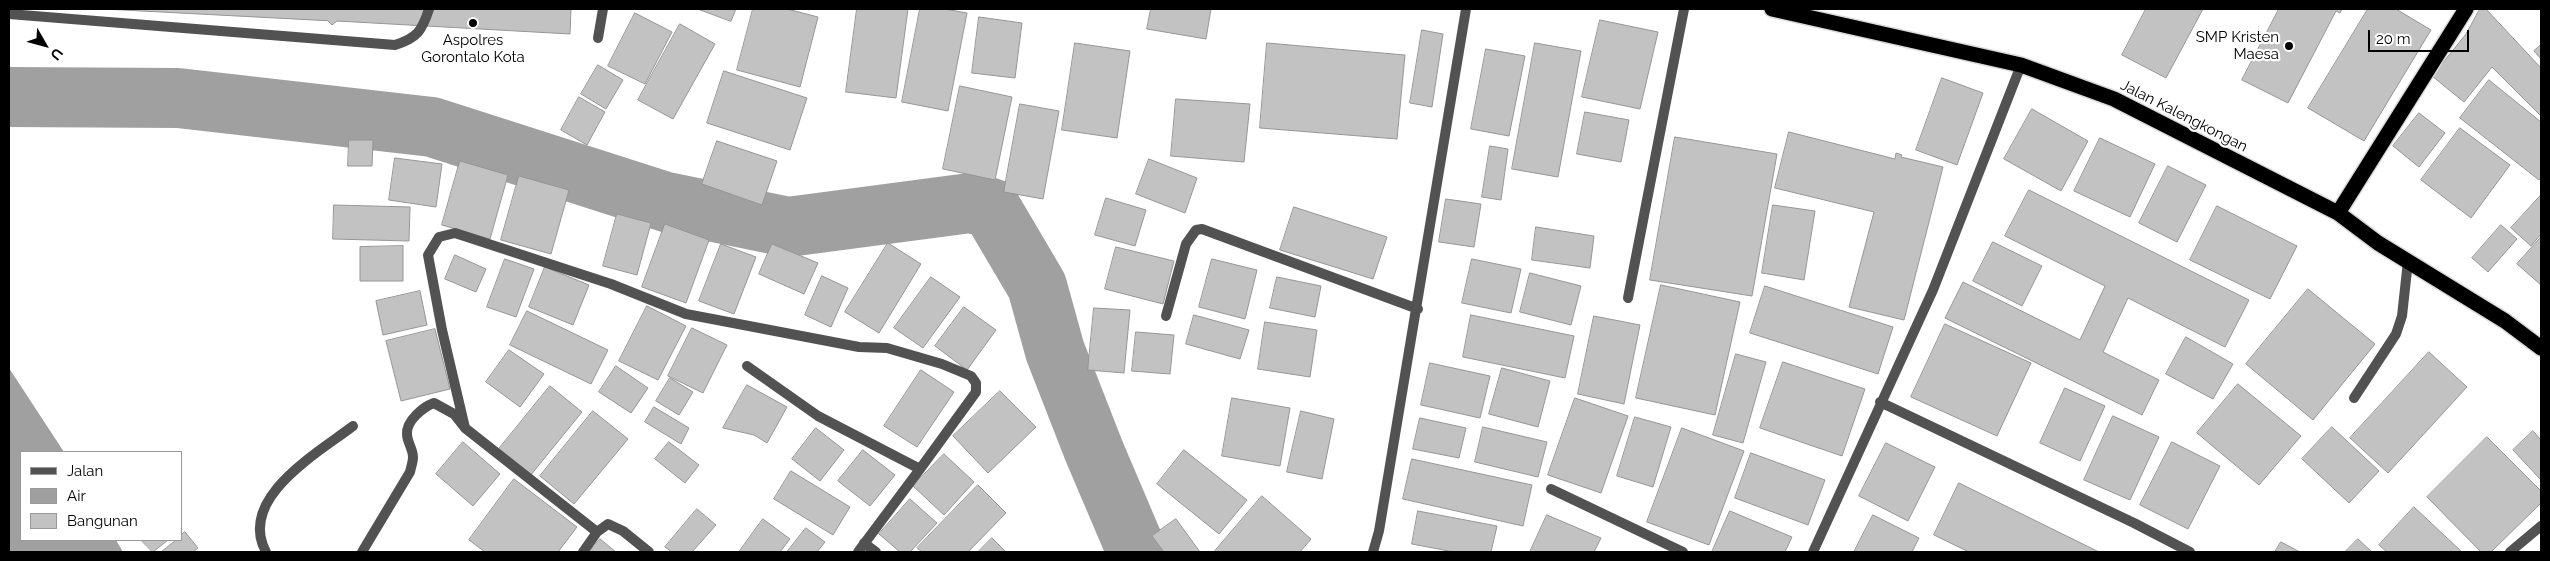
<!DOCTYPE html>
<html>
<head>
<meta charset="utf-8">
<style>
  body { margin:0 }
  #map { position:relative; width:2550px; height:561px; overflow:hidden; background:#fff; font-family:Raleway,sans-serif }
  canvas { display:block }
  .frame { position:absolute; inset:0; border:10px solid #000; pointer-events:none }
  .legend { position:absolute; left:20px; top:451px; width:162px; height:90px; box-sizing:border-box; background:#fff; border:1px solid #999; margin:0; padding:6px 9px; list-style:none; font-size:15px; color:#000 }
  .legend li { display:flex; align-items:center; gap:10px; height:25px }
  .legend b { width:25px; border:1px solid #999 }
  .north { position:absolute; left:20px; top:20px; width:50px; height:50px; -webkit-text-stroke:4px #fff; paint-order:stroke; rotate:128deg; font-size:14px; font-weight:700; line-height:20px; text-align:center; color:#000 }
  .north::after { content:''; display:block; margin:auto; width:18px; height:22px; background:#000; clip-path:polygon(50% 0,100% 100%,50% 72%,0 100%) }
  .scale { position:absolute; left:2368px; top:30px; width:101px; height:22px; box-sizing:border-box; border:2px solid #000; border-top:0; padding-left:6px; font-size:15px; line-height:18px; white-space:nowrap; color:#000; -webkit-text-stroke:4px #fff; paint-order:stroke }
</style>
</head>
<body>
<div id="map">
<canvas width="2550" height="561"></canvas>
<div class="frame"></div>
<ul class="legend">
<li><b style="height:6px;background:#525252"></b>Jalan</li>
<li><b style="height:14px;background:#a0a0a0"></b>Air</li>
<li><b style="height:14px;background:#c2c2c2"></b>Bangunan</li>
</ul>
<div class="north">U</div>
<div class="scale">20 m</div>
</div>
<script>
const context = document.querySelector('canvas').getContext('2d');
context.lineJoin = 'round';
function paint(path, color) {
  context.fillStyle = color;
  context.fill(path, 'evenodd');
}
function strokePath(path, color, width, dash) {
  context.strokeStyle = color;
  context.lineWidth = width;
  context.lineCap = dash ? 'butt' : 'round';
  context.setLineDash(dash || []);
  context.stroke(path);
}
function drawText(font, color, halo, rows, align = 'center') {
  context.font = font + ' Raleway,sans-serif';
  context.lineWidth = 4.5;
  context.setLineDash([]);
  context.textBaseline = 'middle';
  context.strokeStyle = halo;
  context.fillStyle = color;
  for (const [text, x, y, turn = 0] of rows) {
    context.save();
    context.translate(x, y);
    context.rotate((+turn || 0) * Math.PI / 180);
    context.textAlign = isNaN(turn) ? turn : align;
    if (halo) context.strokeText(text, 0, 0);
    context.fillText(text, 0, 0);
    context.restore();
  }
}
const water = new Path2D(`
  M 9,368 L 64,452 L 21,452 L 21,540 L 116,540 L 123,552 L 9,552 Z`);
const river = new Path2D(`
  M 9,97 L 178,98 L 432,127 L 666,202 L 788,227 L 970,203 L 991,208 L 1037,286 L 1055,351 L 1094,451 L 1137,552`);
const building = new Path2D(`
  M 104,9 L 571,9 L 570,34 L 337,21 L 332,25 L 328,21 Z
  M 698,9 L 736,9 L 731,21 Z
  M 753,9 L 787,9 L 818,17 L 800,87 L 737,70 Z
  M 857,9 L 908,9 L 896,98 L 846,92 Z
  M 920,9 L 945,9 L 967,13 L 948,111 L 902,102 Z
  M 1151,9 L 1211,9 L 1206,39 L 1147,29 Z
  M 2146,9 L 2203,9 L 2166,78 L 2122,55 Z
  M 2279,9 L 2342,9 L 2340,13 L 2336,11 L 2288,103 L 2242,80 Z
  M 2368,9 L 2396,9 L 2431,30 L 2364,141 L 2308,108 Z
  M 2480,9 L 2486,9 L 2541,68 L 2541,116 L 2492,67 L 2464,102 L 2432,76 L 2466,34 Z
  M 635,13 L 672,32 L 645,84 L 608,66 Z
  M 979,17 L 1022,23 L 1015,78 L 972,73 Z
  M 1600,20 L 1658,32 L 1640,109 L 1582,97 Z
  M 680,24 L 715,44 L 673,119 L 638,100 Z
  M 1422,30 L 1443,34 L 1432,107 L 1410,103 Z
  M 1075,43 L 1130,51 L 1117,138 L 1062,130 Z
  M 1267,43 L 1405,55 L 1397,139 L 1260,128 Z
  M 1535,43 L 1581,51 L 1558,177 L 1512,169 Z
  M 2541,45 L 2541,59 L 2534,51 Z
  M 1486,49 L 1525,56 L 1509,136 L 1471,129 Z
  M 598,65 L 623,80 L 606,109 L 581,94 Z
  M 724,71 L 807,98 L 790,150 L 707,123 Z
  M 1942,78 L 1983,93 L 1957,165 L 1916,150 Z
  M 2489,80 L 2541,122 L 2541,177 L 2539,180 L 2460,118 Z
  M 960,86 L 1012,97 L 995,180 L 943,169 Z
  M 579,97 L 605,112 L 587,145 L 561,130 Z
  M 1176,99 L 1250,104 L 1244,162 L 1171,156 Z
  M 1020,104 L 1059,111 L 1043,199 L 1004,192 Z
  M 2032,109 L 2088,141 L 2061,191 L 2004,159 Z
  M 1585,112 L 1629,120 L 1621,162 L 1577,154 Z
  M 2419,113 L 2445,133 L 2419,167 L 2393,146 Z
  M 2460,128 L 2510,165 L 2471,218 L 2421,180 Z
  M 1789,132 L 1895,159 L 1896,153 L 1902,155 L 1901,157 L 1943,167 L 1904,320 L 1849,307 L 1874,212 L 1775,188 Z
  M 1675,137 L 1777,154 L 1752,296 L 1650,280 Z
  M 2100,138 L 2155,164 L 2130,217 L 2074,191 Z
  M 349,140 L 373,140 L 372,166 L 348,166 Z
  M 717,141 L 777,161 L 762,205 L 702,184 Z
  M 1490,146 L 1508,149 L 1501,200 L 1482,197 Z
  M 395,158 L 442,164 L 436,207 L 389,200 Z
  M 1149,159 L 1197,178 L 1185,213 L 1136,194 Z
  M 460,161 L 508,175 L 490,239 L 442,225 Z
  M 2168,166 L 2206,185 L 2177,242 L 2139,223 Z
  M 519,176 L 569,190 L 551,254 L 501,240 Z
  M 2029,190 L 2249,300 L 2225,347 L 2128,298 L 2103,352 L 2159,380 L 2142,415 L 1945,318 L 1963,282 L 2080,340 L 2105,286 L 2005,236 Z
  M 2541,195 L 2541,234 L 2531,246 L 2511,228 Z
  M 1106,198 L 1146,210 L 1135,246 L 1095,235 Z
  M 1446,199 L 1481,204 L 1474,247 L 1439,242 Z
  M 334,205 L 410,207 L 409,241 L 333,239 Z
  M 1773,205 L 1815,211 L 1804,280 L 1762,273 Z
  M 2217,206 L 2297,246 L 2270,299 L 2190,260 Z
  M 1294,207 L 1387,237 L 1373,279 L 1280,250 Z
  M 617,214 L 651,223 L 637,275 L 603,266 Z
  M 665,224 L 709,240 L 686,303 L 642,287 Z
  M 2501,225 L 2517,239 L 2488,272 L 2472,258 Z
  M 1536,227 L 1594,236 L 1590,268 L 1532,260 Z
  M 2541,237 L 2541,285 L 2517,264 Z
  M 1993,242 L 2042,266 L 2022,306 L 1973,281 Z
  M 888,243 L 921,264 L 879,333 L 845,312 Z
  M 721,244 L 756,257 L 734,314 L 699,301 Z
  M 772,244 L 818,263 L 804,294 L 759,274 Z
  M 403,246 L 403,281 L 360,281 L 360,247 Z
  M 1116,247 L 1174,261 L 1163,304 L 1105,289 Z
  M 455,255 L 486,269 L 476,292 L 445,279 Z
  M 505,259 L 534,269 L 516,317 L 487,307 Z
  M 1212,259 L 1257,270 L 1245,319 L 1199,307 Z
  M 1472,259 L 1521,269 L 1511,313 L 1462,303 Z
  M 545,267 L 589,285 L 573,325 L 529,307 Z
  M 1530,273 L 1581,286 L 1571,325 L 1520,312 Z
  M 822,276 L 848,288 L 831,327 L 805,315 Z
  M 931,277 L 960,297 L 923,348 L 894,328 Z
  M 1277,277 L 1321,286 L 1315,317 L 1270,308 Z
  M 1661,285 L 1740,302 L 1715,415 L 1636,398 Z
  M 1765,286 L 1893,327 L 1878,374 L 1750,333 Z
  M 2308,289 L 2375,344 L 2313,420 L 2246,364 Z
  M 420,291 L 427,325 L 383,335 L 376,301 Z
  M 647,306 L 686,326 L 658,380 L 619,361 Z
  M 964,307 L 996,330 L 967,370 L 935,346 Z
  M 1094,308 L 1130,310 L 1124,373 L 1088,370 Z
  M 527,311 L 608,350 L 591,384 L 510,345 Z
  M 1194,315 L 1249,330 L 1240,359 L 1186,344 Z
  M 1471,315 L 1574,336 L 1565,378 L 1463,357 Z
  M 1594,316 L 1640,325 L 1624,404 L 1578,394 Z
  M 1265,322 L 1317,330 L 1310,377 L 1258,369 Z
  M 1945,324 L 2031,363 L 1997,436 L 1911,397 Z
  M 692,328 L 727,345 L 703,393 L 668,376 Z
  M 435,329 L 450,389 L 401,401 L 386,341 Z
  M 1136,332 L 1174,335 L 1170,374 L 1132,371 Z
  M 2186,337 L 2233,364 L 2213,399 L 2166,374 Z
  M 509,350 L 544,374 L 520,407 L 486,382 Z
  M 2429,352 L 2467,387 L 2388,473 L 2350,438 Z
  M 1736,354 L 1766,362 L 1743,443 L 1713,435 Z
  M 1783,362 L 1865,389 L 1842,456 L 1760,428 Z
  M 1430,363 L 1490,376 L 1480,418 L 1421,405 Z
  M 616,366 L 648,388 L 631,413 L 599,392 Z
  M 1502,368 L 1550,381 L 1538,427 L 1489,414 Z
  M 921,370 L 954,392 L 917,447 L 884,426 Z
  M 670,378 L 693,392 L 679,415 L 656,401 Z
  M 2238,384 L 2301,436 L 2259,485 L 2197,433 Z
  M 747,385 L 787,407 L 767,443 L 754,435 L 723,428 Z
  M 550,386 L 582,412 L 530,476 L 498,450 Z
  M 2065,388 L 2105,406 L 2080,461 L 2040,443 Z
  M 1000,391 L 1036,427 L 988,473 L 953,436 Z
  M 1232,398 L 1290,408 L 1280,466 L 1222,456 Z
  M 1575,398 L 1628,416 L 1601,493 L 1548,475 Z
  M 654,407 L 689,428 L 681,444 L 645,422 Z
  M 593,411 L 628,439 L 574,504 L 540,476 Z
  M 1301,411 L 1334,419 L 1322,479 L 1287,472 Z
  M 2113,416 L 2159,437 L 2130,500 L 2084,480 Z
  M 1635,417 L 1671,427 L 1653,487 L 1617,476 Z
  M 1420,418 L 1466,428 L 1459,458 L 1413,449 Z
  M 1483,427 L 1547,442 L 1538,477 L 1475,462 Z
  M 2332,427 L 2379,471 L 2349,503 L 2302,459 Z
  M 816,428 L 844,450 L 820,481 L 792,459 Z
  M 1682,428 L 1744,451 L 1709,545 L 1647,522 Z
  M 2533,431 L 2541,440 L 2541,480 L 2513,450 Z
  M 2487,437 L 2541,491 L 2541,503 L 2491,552 L 2481,552 L 2427,497 Z
  M 463,442 L 500,474 L 473,506 L 436,474 Z
  M 669,442 L 699,465 L 685,483 L 655,459 Z
  M 2172,442 L 2220,466 L 2188,529 L 2140,505 Z
  M 1886,443 L 1935,467 L 1908,521 L 1859,496 Z
  M 863,450 L 895,475 L 870,506 L 838,481 Z
  M 1184,450 L 1247,500 L 1219,534 L 1157,484 Z
  M 1751,453 L 1825,480 L 1808,525 L 1735,498 Z
  M 944,454 L 974,482 L 944,515 L 913,486 Z
  M 1412,459 L 1532,485 L 1523,526 L 1403,499 Z
  M 791,471 L 850,507 L 833,535 L 774,499 Z
  M 514,479 L 577,527 L 558,552 L 485,552 L 469,540 Z
  M 1959,483 L 2099,552 L 1969,552 L 1934,535 Z
  M 978,485 L 1006,513 L 968,552 L 922,552 L 917,548 Z
  M 1262,496 L 1311,539 L 1300,552 L 1214,552 Z
  M 910,499 L 937,523 L 910,552 L 900,552 L 879,534 Z
  M 2414,507 L 2462,552 L 2387,552 L 2379,545 Z
  M 697,509 L 716,525 L 692,552 L 672,552 L 665,547 Z
  M 1418,511 L 1497,526 L 1491,552 L 1454,552 L 1412,544 Z
  M 1730,511 L 1792,537 L 1785,552 L 1712,552 Z
  M 1547,515 L 1601,538 L 1594,552 L 1530,552 Z
  M 1873,515 L 1919,538 L 1912,552 L 1854,552 Z
  M 763,519 L 790,539 L 780,552 L 739,552 Z
  M 1176,519 L 1200,552 L 1164,552 L 1152,536 Z
  M 806,528 L 825,542 L 817,552 L 787,552 Z
  M 185,532 L 198,548 L 193,552 L 161,552 L 176,540 L 181,540 L 181,535 Z
  M 992,538 L 1006,552 L 978,552 Z
  M 600,539 L 616,552 L 589,552 Z
  M 2358,539 L 2372,552 L 2345,552 Z
  M 141,540 L 168,540 L 153,552 Z
  M 2281,542 L 2300,552 L 2275,552 Z`);
const lane = new Path2D(`
  M 2354,398 L 2396,334 L 2402,316 L 2408,261`);
const street = new Path2D(`
  M 9,14 L 395,45 C 417,38 422,31 429,9
  M 598,38 L 603,9
  M 1628,298 L 1684,9
  M 1166,316 L 1186,244 L 1196,230 L 1202,229 L 1418,309
  M 747,366 L 818,416 L 920,469 L 858,552
  M 1880,402 L 2134,523 L 2190,552
  M 465,428 L 442,330 L 428,255 L 439,237 L 455,233 L 611,284 L 686,314 L 859,347 L 887,348 L 942,364 L 971,376 L 976,383 L 976,392 L 920,469
  M 1551,489 L 1683,552
  M 864,543 L 876,552
  M 266,552 C 237,498 318,453 353,426
  M 362,552 L 410,472 C 411,467 413,462 413,457 C 413,449 407,442 407,434 C 406,421 423,407 434,403 L 454,414 L 465,428 L 597,532
  M 583,552 L 597,532 L 608,524 L 623,531 L 649,552
  M 1373,552 L 1379,531 L 1466,9
  M 1813,552 L 1933,290 L 2021,65
  M 2510,552 L 2541,526`);
const highway = new Path2D(`
  M 1772,9 L 2021,65 L 2114,99 L 2338,213 L 2378,243 L 2505,321 L 2541,348
  M 2338,213 L 2466,9`);
const markers = [
  [473,23,5,"#000"],
  [2289,46,5,"#000"]
];
const poiNames = [
  ["SMP Kristen",2279,37],
  ["Maesa",2279,54],
  ["Aspolres",473,40,"center"],
  ["Gorontalo Kota",473,57,"center"]
];
const streetNames = [
  ["Jalan Kalengkongan",2184,116,27]
];
paint(water, '#a0a0a0');
strokePath(river, '#a0a0a0', 60);
paint(building, '#c2c2c2');
strokePath(building, '#969696', 1);
strokePath(highway, '#dbdbdb', 18);
strokePath(lane, '#525252', 10);
strokePath(street, '#525252', 10);
strokePath(highway, '#000', 15);
for (const [x, y, r, color] of markers) {
  const dot = new Path2D();
  dot.arc(x, y, r, 0, 2 * Math.PI);
  context.fillStyle = color;
  context.fill(dot);
  strokePath(dot, '#fff', 2);
}
drawText('15px', '#000', '#fff', poiNames, 'right');
drawText('15px', '#000', '#fff', streetNames);
</script>
</body>
</html>
